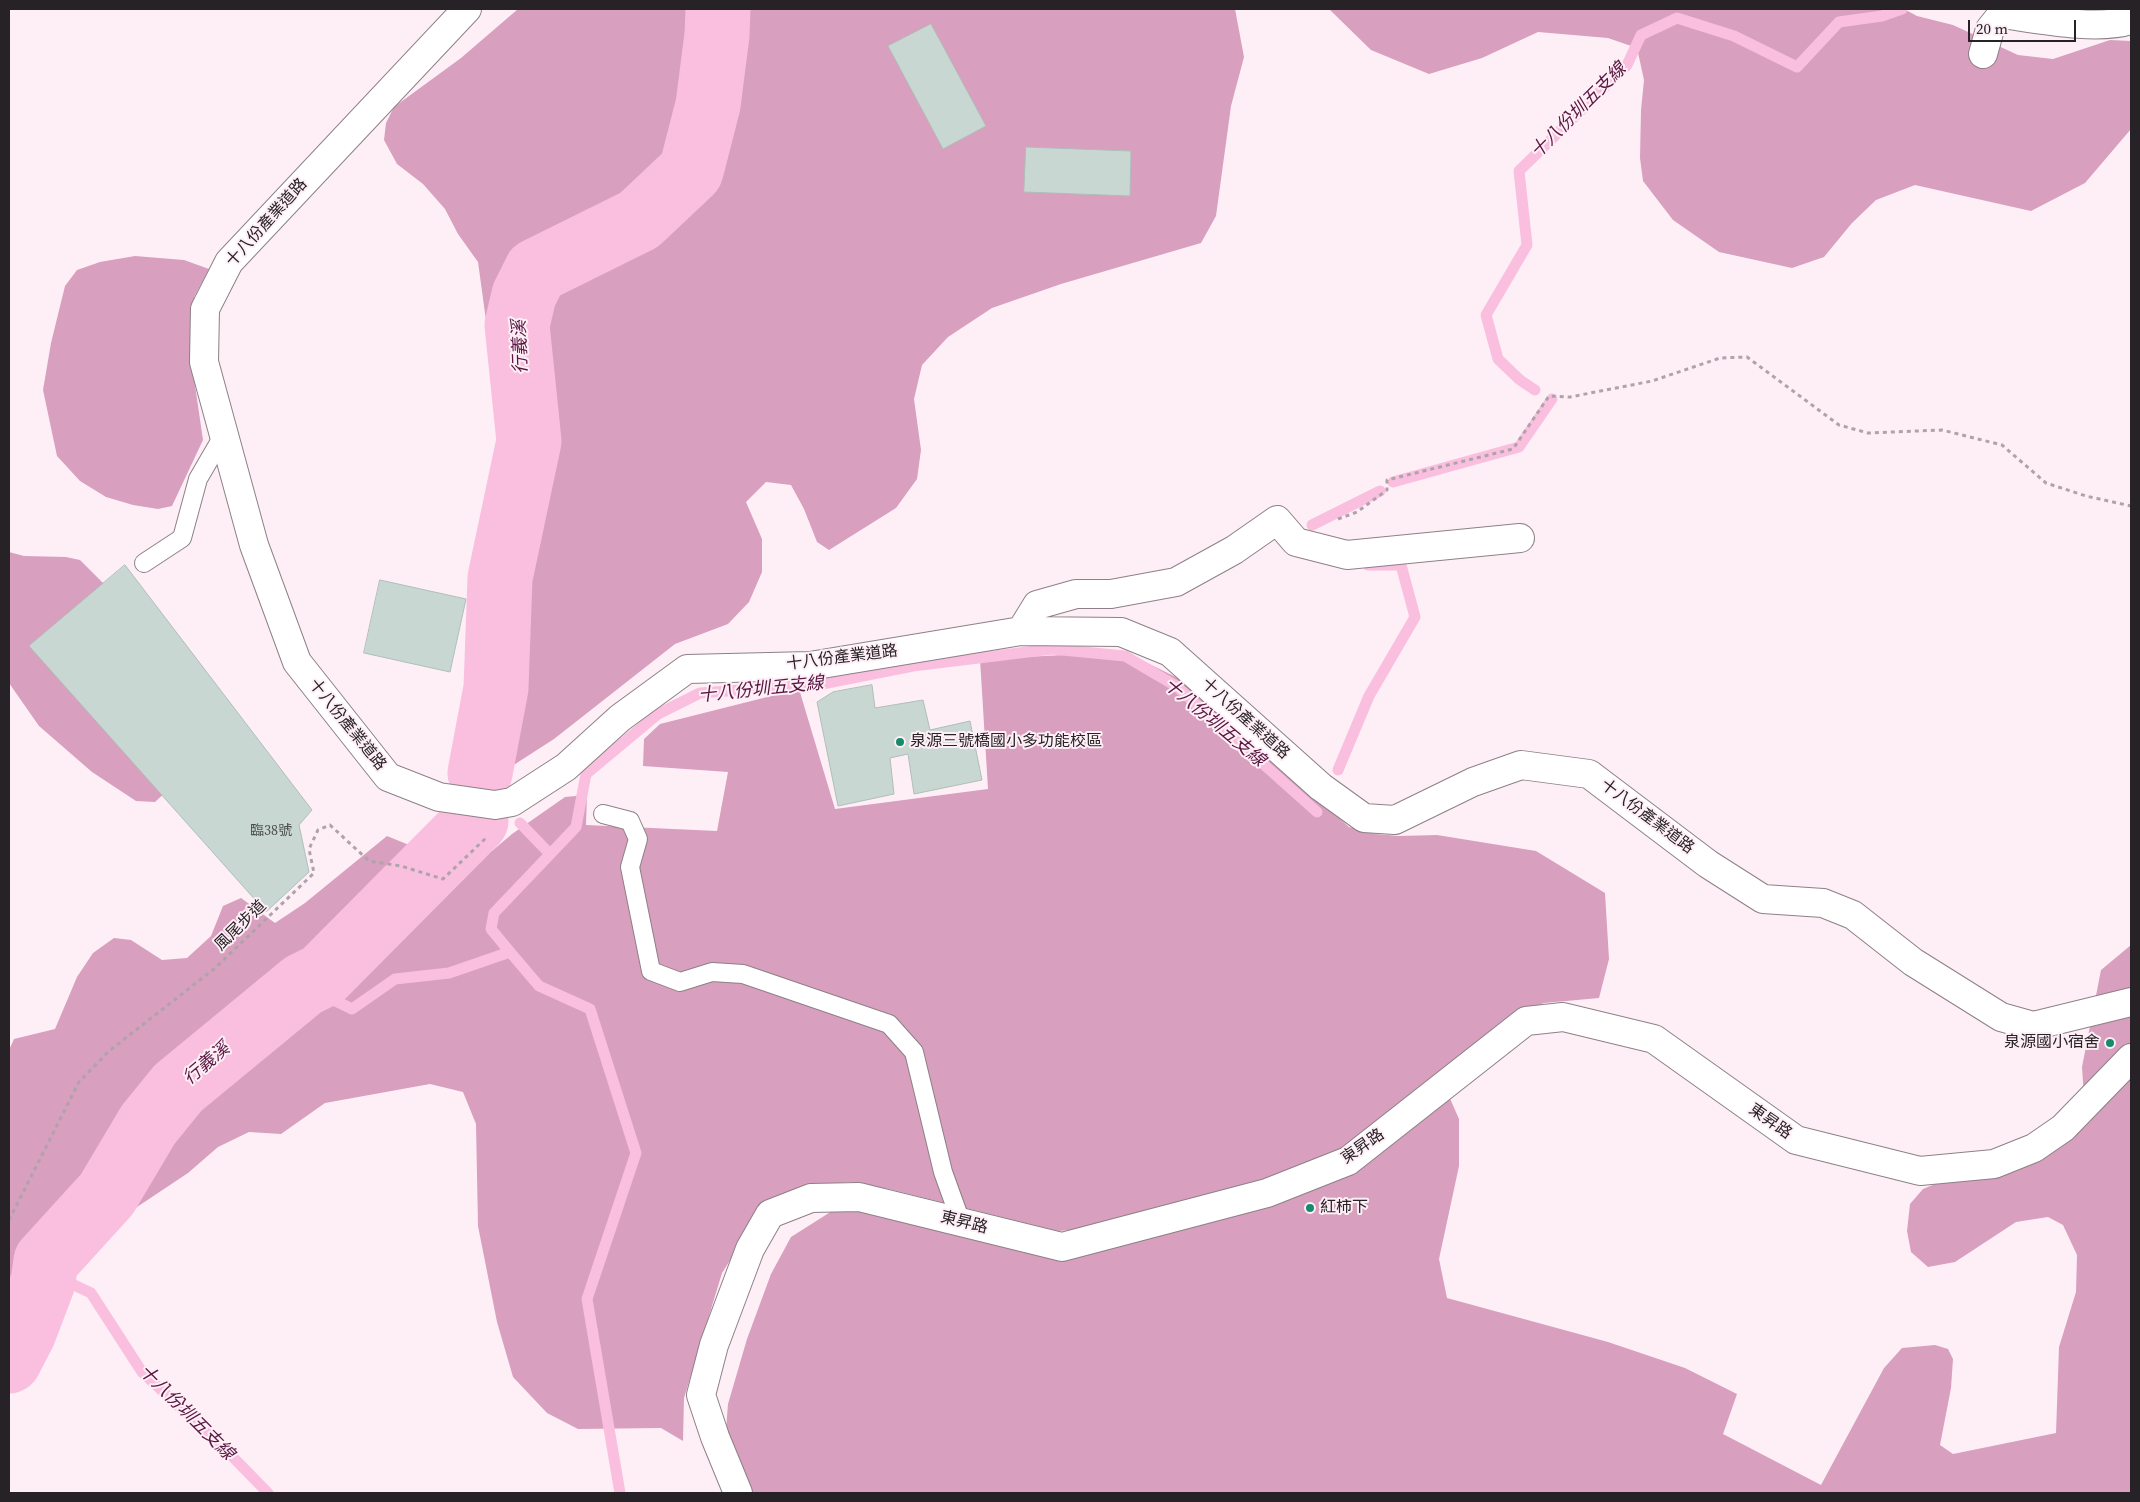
<!DOCTYPE html>
<html>
<head>
<meta charset="utf-8">
<style>
  body { margin:0 }
  #map { position:relative; width:2140px; height:1502px; overflow:hidden; background:#feeff7; font-family:"Source Serif 4",serif }
  canvas { display:block }
  .frame { position:absolute; inset:0; border:10px solid #272225; pointer-events:none }
  .scale { position:absolute; left:1968px; top:20px; width:108px; height:22px; box-sizing:border-box; border:2px solid #272225; border-top:0; padding-left:6px; font-size:15px; line-height:18px; white-space:nowrap; color:#272225; -webkit-text-stroke:4px #feeff7; paint-order:stroke }
</style>
</head>
<body>
<div id="map">
<canvas width="2140" height="1502"></canvas>
<div class="frame"></div>
<div class="scale">20 m</div>
</div>
<script>
const context = document.querySelector('canvas').getContext('2d');
context.lineJoin = 'round';
function paint(path, color) {
  context.fillStyle = color;
  context.fill(path, 'evenodd');
}
function strokePath(path, color, width, dash) {
  context.strokeStyle = color;
  context.lineWidth = width;
  context.lineCap = dash ? 'butt' : 'round';
  context.setLineDash(dash || []);
  context.stroke(path);
}
function drawText(font, color, halo, rows, align = 'center') {
  context.font = font + ' "Source Serif 4","Noto Sans TC",serif';
  context.lineWidth = 4;
  context.setLineDash([]);
  context.textBaseline = 'middle';
  context.strokeStyle = halo;
  context.fillStyle = color;
  for (const [text, x, y, turn = 0] of rows) {
    context.save();
    context.translate(x, y);
    context.rotate((+turn || 0) * Math.PI / 180);
    context.textAlign = isNaN(turn) ? turn : align;
    if (halo) context.strokeText(text, 0, 0);
    context.fillText(text, 0, 0);
    context.restore();
  }
}
const forest = new Path2D(`
  M 518,9 L 1235,9 L 1244,57 L 1231,106 L 1216,216 L 1201,243 L 1061,284 L 992,308 L 948,337 L 922,365 L 914,399 L 921,450 L 917,479 L 896,508 L 829,550 L 817,542 L 804,509 L 791,485 L 766,482 L 746,502 L 762,539 L 762,572 L 749,602 L 728,624 L 675,644 L 554,739 L 509,768 L 465,771 L 460,746 L 475,707 L 482,514 L 501,430 L 478,262 L 458,234 L 445,209 L 423,184 L 397,164 L 384,140 L 386,123 L 394,107 L 461,58 Z
  M 1329,9 L 1904,9 L 1917,16 L 1953,25 L 2018,55 L 2053,59 L 2110,40 L 2131,41 L 2131,129 L 2085,183 L 2031,211 L 1915,185 L 1876,200 L 1852,223 L 1824,257 L 1792,268 L 1719,252 L 1673,220 L 1643,181 L 1640,158 L 1641,110 L 1644,80 L 1637,48 L 1608,38 L 1538,32 L 1482,58 L 1429,74 L 1371,50 Z
  M 135,256 L 184,260 L 209,269 L 194,297 L 192,365 L 203,440 L 172,506 L 158,509 L 133,505 L 106,497 L 80,481 L 57,456 L 43,390 L 51,343 L 65,286 L 77,270 L 100,262 Z
  M 9,552 L 24,556 L 66,557 L 80,560 L 122,602 L 170,788 L 155,802 L 136,801 L 92,772 L 39,726 L 9,683 Z
  M 1086,654 L 1141,660 L 1184,681 L 1349,827 L 1376,834 L 1399,836 L 1437,835 L 1536,851 L 1605,893 L 1609,959 L 1599,998 L 1544,1003 L 1517,1014 L 1341,1152 L 1266,1179 L 1083,1229 L 1058,1231 L 889,1189 L 850,1182 L 809,1186 L 751,1227 L 722,1273 L 684,1398 L 683,1441 L 661,1428 L 578,1429 L 547,1413 L 513,1377 L 497,1322 L 478,1226 L 476,1124 L 463,1092 L 430,1084 L 325,1103 L 281,1134 L 249,1132 L 218,1147 L 188,1173 L 128,1213 L 79,1249 L 25,1294 L 9,1326 L 9,1050 L 14,1039 L 55,1029 L 77,977 L 93,953 L 114,938 L 131,940 L 162,960 L 187,958 L 211,936 L 223,906 L 241,898 L 275,923 L 305,903 L 387,836 L 414,847 L 492,851 L 512,834 L 565,797 L 587,795 L 586,825 L 717,831 L 728,772 L 643,766 L 644,739 L 660,724 L 799,689 L 835,809 L 988,789 L 980,659 Z
  M 2131,945 L 2131,1493 L 721,1493 L 728,1404 L 747,1339 L 771,1274 L 791,1237 L 832,1211 L 865,1206 L 1060,1257 L 1270,1201 L 1448,1094 L 1459,1119 L 1459,1166 L 1439,1259 L 1447,1298 L 1608,1342 L 1685,1368 L 1737,1394 L 1723,1434 L 1821,1485 L 1884,1368 L 1902,1348 L 1935,1345 L 1948,1349 L 1953,1359 L 1951,1388 L 1940,1445 L 1953,1454 L 2056,1433 L 2059,1347 L 2076,1292 L 2077,1255 L 2063,1225 L 2048,1217 L 2016,1222 L 1955,1262 L 1928,1267 L 1911,1252 L 1907,1231 L 1910,1204 L 1923,1189 L 1957,1175 L 2085,1113 L 2082,1067 L 2101,970 Z`);
const stream = new Path2D(`
  M 1535,390 L 1520,380 L 1498,359 L 1486,315 L 1527,245 L 1519,171 L 1627,65 L 1641,35 L 1677,18 L 1734,36 L 1797,67 L 1839,22 L 1882,16 L 1902,9
  M 1393,482 L 1519,447 L 1552,399
  M 1312,525 L 1380,491
  M 1338,770 L 1369,696 L 1415,617 L 1401,565 L 1368,565
  M 520,823 L 550,854
  M 510,952 L 539,986 L 590,1009 L 636,1153 L 587,1299 L 620,1493
  M 303,985 L 352,1009 L 395,979 L 449,973 L 510,952 L 491,929 L 494,913 L 576,827 L 586,774 L 658,714 L 700,693 L 822,684 L 913,666 L 1052,649 L 1125,656 L 1176,686 L 1317,812
  M 43,1282 L 74,1285 L 91,1293 L 142,1372 L 223,1447 L 268,1493`);
const river = new Path2D(`
  M 480,773 L 496,688 L 500,578 L 529,441 L 517,325 L 524,295 L 536,271 L 639,220 L 691,171 L 708,105 L 717,35 L 718,9
  M 9,1361 L 24,1332 L 43,1282 L 46,1261 L 107,1194 L 148,1125 L 178,1088 L 303,985 L 323,975 L 476,821`);
const building = new Path2D(`
  M 931,24 L 986,126 L 943,149 L 888,46 Z
  M 1026,147 L 1131,151 L 1130,196 L 1024,192 Z
  M 125,565 L 312,810 L 299,825 L 309,872 L 266,912 L 29,646 Z
  M 380,580 L 466,599 L 450,672 L 364,653 Z
  M 872,685 L 875,708 L 923,700 L 930,730 L 970,721 L 982,780 L 914,794 L 908,754 L 890,758 L 894,794 L 838,806 L 817,702 L 833,692 Z`);
const path = new Path2D(`
  M 1338,519 L 1357,512 L 1387,490 L 1387,480 L 1513,449 L 1549,396 L 1570,397 L 1652,381 L 1720,358 L 1747,357 L 1839,425 L 1868,433 L 1942,430 L 2002,445 L 2046,483 L 2086,496 L 2131,506
  M 9,1220 L 79,1082 L 109,1051 L 214,969 L 314,873 L 309,849 L 318,830 L 330,825 L 369,861 L 401,866 L 443,879 L 487,837`);
const lane = new Path2D(`
  M 144,563 L 182,538 L 198,479 L 223,436
  M 603,814 L 630,821 L 638,839 L 630,867 L 651,971 L 680,982 L 712,972 L 743,974 L 889,1024 L 914,1052 L 943,1172 L 961,1222`);
const street = new Path2D(`
  M 467,9 L 229,262 L 205,309 L 204,362 L 254,545 L 297,662 L 388,777 L 439,797 L 495,805 L 512,802 L 566,767 L 620,718 L 687,669 L 810,666 L 1021,631 L 1121,632 L 1170,652 L 1321,787 L 1364,818 L 1395,820 L 1473,782 L 1521,765 L 1589,774 L 1708,864 L 1763,899 L 1823,903 L 1853,915 L 1913,962 L 2001,1017 L 2033,1026 L 2131,1002
  M 1983,54 L 1990,29 L 2002,14 C 2038,19 2097,31 2131,20
  M 1021,631 L 1037,605 L 1076,594 L 1111,594 L 1176,582 L 1234,550 L 1277,520 L 1296,542 L 1347,555 L 1520,538`);
const secondary = new Path2D(`
  M 738,1493 L 715,1437 L 701,1395 L 714,1345 L 750,1249 L 770,1214 L 811,1198 L 859,1197 L 1062,1247 L 1267,1193 L 1348,1161 L 1526,1021 L 1563,1017 L 1654,1039 L 1796,1140 L 1920,1171 L 1994,1164 L 2034,1148 L 2063,1128 L 2131,1058`);
const markers = [
  [900,742,5,"#168b6c"],
  [2110,1043,5,"#168b6c"],
  [1310,1208,5,"#168b6c"]
];
const numberNames = [
  ["臨38號",271,831]
];
const streetNames = [
  ["十八份產業道路",267,223,-48],
  ["十八份產業道路",842,658,-7],
  ["十八份產業道路",1245,719,42],
  ["十八份產業道路",347,725,51],
  ["十八份產業道路",1647,817,37],
  ["風尾步道",241,926,-44],
  ["東昇路",1770,1122,35],
  ["東昇路",1363,1147,-35],
  ["東昇路",964,1223,14]
];
const poiNames = [
  ["泉源三號橋國小多功能校區",910,742],
  ["泉源國小宿舍",2100,1043,"right"],
  ["紅柿下",1320,1208]
];
const waterNames = [
  ["十八份圳五支線",1579,111,-45],
  ["行義溪",521,347,-92],
  ["十八份圳五支線",761,690,-6],
  ["十八份圳五支線",1214,723,40],
  ["行義溪",207,1064,-40],
  ["十八份圳五支線",186,1413,45]
];
paint(forest, '#d89fbe');
strokePath(stream, '#fabfdf', 11);
strokePath(river, '#fabfdf', 65);
paint(building, '#c8d7d1');
strokePath(building, '#afbeb8', 1);
strokePath(lane, '#8d8086', 20);
strokePath(street, '#8d8086', 30);
strokePath(secondary, '#8d8086', 30);
strokePath(path, '#afa3aa', 3, [4, 4]);
strokePath(lane, '#fff', 18);
strokePath(street, '#fff', 28);
strokePath(secondary, '#fff', 28);
for (const [x, y, r, color] of markers) {
  const dot = new Path2D();
  dot.arc(x, y, r, 0, 2 * Math.PI);
  context.fillStyle = color;
  context.fill(dot);
  strokePath(dot, '#feeff7', 2);
}
drawText('14px', '#4f4f50', null, numberNames);
drawText('16px', '#272225', '#feeff7', streetNames);
drawText('16px', '#272225', '#feeff7', poiNames, 'left');
drawText('italic 18px', '#581640', '#feeff7', waterNames);
</script>
</body>
</html>
